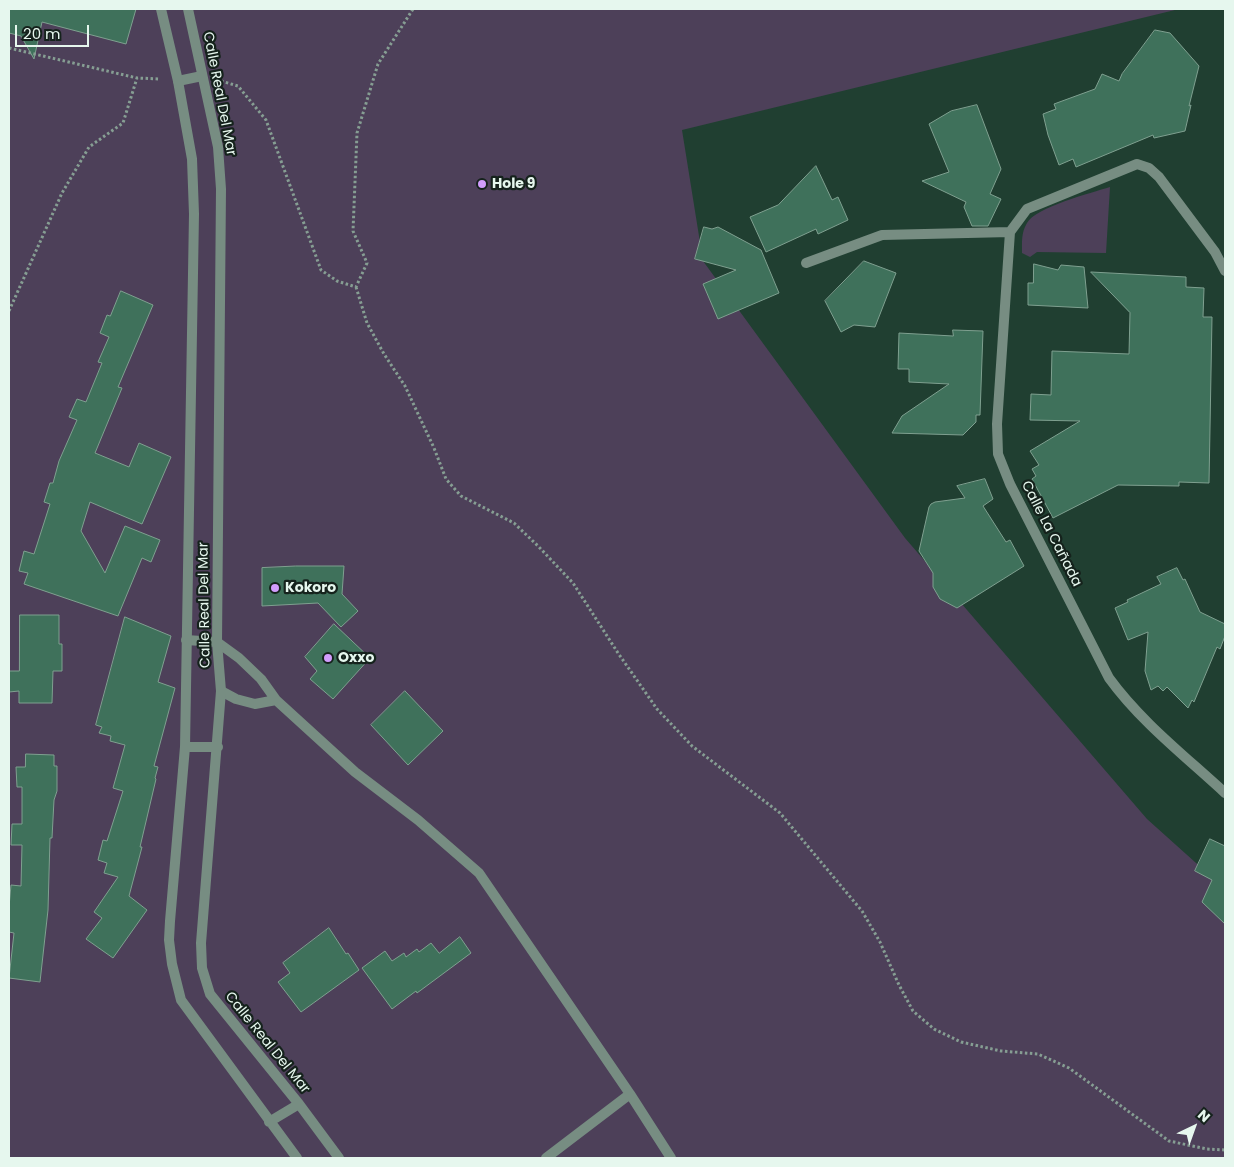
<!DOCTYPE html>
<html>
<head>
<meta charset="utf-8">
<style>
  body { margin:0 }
  #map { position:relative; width:1234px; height:1167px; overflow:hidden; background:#203f31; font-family:Poppins,sans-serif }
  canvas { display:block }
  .frame { position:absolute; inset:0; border:10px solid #e6f7ee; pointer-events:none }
  .north { position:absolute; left:1169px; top:1102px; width:50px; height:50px; -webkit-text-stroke:4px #15221c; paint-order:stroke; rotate:42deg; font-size:14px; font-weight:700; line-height:20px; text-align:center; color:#e6f7ee }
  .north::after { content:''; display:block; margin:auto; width:18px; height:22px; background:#e6f7ee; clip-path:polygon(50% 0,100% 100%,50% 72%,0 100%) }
  .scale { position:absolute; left:15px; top:25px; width:74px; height:22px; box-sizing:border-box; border:2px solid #e6f7ee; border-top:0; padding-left:6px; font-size:15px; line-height:18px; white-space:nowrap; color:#e6f7ee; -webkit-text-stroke:4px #15221c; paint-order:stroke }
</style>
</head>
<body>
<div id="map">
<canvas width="1234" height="1167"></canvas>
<div class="frame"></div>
<div class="north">N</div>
<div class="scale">20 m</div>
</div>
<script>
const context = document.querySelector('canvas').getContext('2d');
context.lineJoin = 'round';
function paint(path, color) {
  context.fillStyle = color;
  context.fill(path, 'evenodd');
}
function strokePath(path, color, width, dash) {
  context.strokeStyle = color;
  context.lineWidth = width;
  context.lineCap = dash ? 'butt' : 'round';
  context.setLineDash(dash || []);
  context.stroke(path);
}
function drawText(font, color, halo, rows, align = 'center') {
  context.font = font + ' Poppins,sans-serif';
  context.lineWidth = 4.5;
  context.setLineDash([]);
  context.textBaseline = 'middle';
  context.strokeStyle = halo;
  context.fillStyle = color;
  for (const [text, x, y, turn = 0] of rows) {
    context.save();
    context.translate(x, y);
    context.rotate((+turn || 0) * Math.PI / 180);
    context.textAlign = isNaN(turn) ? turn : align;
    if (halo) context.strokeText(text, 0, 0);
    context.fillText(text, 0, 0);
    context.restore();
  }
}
const green = new Path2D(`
  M 9,9 L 1179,9 L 682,130 L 703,261 L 905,538 L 1147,819 L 1225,889 L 1225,1158 L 9,1158 Z
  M 1110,187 L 1106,253 L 1037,252 L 1030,257 L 1022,253 C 1022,242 1021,233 1027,223 C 1036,207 1091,193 1110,187 Z`);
const building = new Path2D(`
  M 9,9 L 136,9 L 126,44 L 42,22 L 34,59 L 21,36 L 9,33 Z
  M 1155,30 L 1170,33 L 1199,66 L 1189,106 L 1191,105 L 1185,131 L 1154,138 L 1153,135 L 1076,167 L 1073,159 L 1059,165 L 1048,135 L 1043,114 L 1056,109 L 1054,104 L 1095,89 L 1102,74 L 1119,81 L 1122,74 Z
  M 977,105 L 1001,169 L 990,194 L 1001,199 L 988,226 L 972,226 L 964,207 L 966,202 L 922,181 L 949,172 L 929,124 L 951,111 Z
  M 816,166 L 832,200 L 838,197 L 848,220 L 818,234 L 816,229 L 766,252 L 750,217 L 778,205 Z
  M 704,227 L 712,229 L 718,227 L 761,250 L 779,293 L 718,319 L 703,284 L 736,270 L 695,259 Z
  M 864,261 L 896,273 L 875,327 L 854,325 L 841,332 L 825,301 Z
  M 1034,264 L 1058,270 L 1061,265 L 1084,267 L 1088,308 L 1028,305 L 1028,283 L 1033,283 Z
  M 1091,272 L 1186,277 L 1186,287 L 1204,288 L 1203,317 L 1212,317 L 1209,483 L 1179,482 L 1179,486 L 1118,485 L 1053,518 L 1032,479 L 1036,476 L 1032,469 L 1039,465 L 1030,451 L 1080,421 L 1030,420 L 1031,394 L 1051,395 L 1052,351 L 1129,354 L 1130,313 Z
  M 121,291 L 153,305 L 118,387 L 122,388 L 95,453 L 129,467 L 139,443 L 171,457 L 142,524 L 90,502 L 81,531 L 105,573 L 125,526 L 160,540 L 151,562 L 142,558 L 118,616 L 24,584 L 28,573 L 19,571 L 24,551 L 34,554 L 50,504 L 44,502 L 50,483 L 53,483 L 59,461 L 77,420 L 69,417 L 77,399 L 86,402 L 102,363 L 98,362 L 109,337 L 100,333 L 107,315 L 110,316 Z
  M 953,330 L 983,331 L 980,415 L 976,415 L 976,422 L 963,435 L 892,433 L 902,416 L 949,384 L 909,382 L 909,369 L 898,369 L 899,333 L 953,336 Z
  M 985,479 L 993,499 L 983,506 L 1006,542 L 1010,540 L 1024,566 L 957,608 L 940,599 L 933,587 L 933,573 L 919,551 L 929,507 L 931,504 L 935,502 L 965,498 L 957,486 Z
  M 296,566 L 344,566 L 342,594 L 358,611 L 341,627 L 318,603 L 262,606 L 262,568 Z
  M 1177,568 L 1183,580 L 1185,579 L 1200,612 L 1225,624 L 1225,636 L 1220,649 L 1217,647 L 1194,702 L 1192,700 L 1188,708 L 1167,687 L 1163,691 L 1158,686 L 1151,690 L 1145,671 L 1148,632 L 1128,640 L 1115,608 L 1128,602 L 1127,600 L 1161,584 L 1157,577 Z
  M 20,615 L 59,615 L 59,644 L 62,644 L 62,671 L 53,671 L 52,703 L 19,703 L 19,691 L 9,692 L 9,671 L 19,671 Z
  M 125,617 L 171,636 L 158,682 L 175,688 L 154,766 L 158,767 L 155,778 L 156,779 L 140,847 L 142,847 L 129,896 L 147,910 L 113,958 L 86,939 L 102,918 L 94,912 L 118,877 L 104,873 L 107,863 L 98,860 L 103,840 L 107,841 L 123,791 L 113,788 L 125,745 L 110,741 L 111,736 L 99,733 L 102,727 L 96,725 Z
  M 334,624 L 370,658 L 333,699 L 310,679 L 317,671 L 305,657 Z
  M 405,691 L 443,731 L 408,765 L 371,725 Z
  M 26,754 L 54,755 L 54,766 L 57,766 L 57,791 L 54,800 L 52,838 L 50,838 L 48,910 L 40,982 L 9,978 L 14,933 L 9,932 L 9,907 L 11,885 L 21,886 L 22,845 L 11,845 L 12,824 L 22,824 L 22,787 L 17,787 L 16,767 L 25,767 Z
  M 1210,839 L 1225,846 L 1225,924 L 1202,902 L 1212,880 L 1195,871 Z
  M 329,928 L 346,954 L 348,953 L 359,970 L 301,1012 L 278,982 L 290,973 L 283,963 Z
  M 460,937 L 471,953 L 417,993 L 416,991 L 392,1009 L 362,968 L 385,951 L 392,961 L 404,953 L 406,957 L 417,949 L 419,952 L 431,943 L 439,953 Z`);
const path = new Path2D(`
  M 9,48 L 137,78
  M 221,81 L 238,86 L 266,120 L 321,270 L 337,281 L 356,287 L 367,263 L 353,231 L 357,133 L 378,64 L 413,9
  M 356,287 L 367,323 L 384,354 L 405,386 L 434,448 L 446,479 L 461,496 L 514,523 L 538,546 L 573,583 L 618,653 L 657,709 L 692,746 L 780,813 L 862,911 L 880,942 L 899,985 L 913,1011 L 934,1029 L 961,1042 L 1001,1051 L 1038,1054 L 1069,1068 L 1169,1141 L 1207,1149 L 1225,1150
  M 9,311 L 62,193 L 89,147 L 123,123 L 137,78 L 160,79`);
const service = new Path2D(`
  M 178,81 L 202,76
  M 186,640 L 217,642 L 239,658 L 261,679 L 276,700 L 355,772 L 418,820 L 479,873 L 630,1094 L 671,1158
  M 221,691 L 236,699 L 255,704 L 276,700
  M 546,1158 L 630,1094`);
const minor = new Path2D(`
  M 1010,232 L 997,424 L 998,454 L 1010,484 L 1109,678 C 1141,722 1185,756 1225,793
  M 1010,232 L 1027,209 L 1137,164 L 1149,168 L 1159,177 L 1215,252 L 1225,271
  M 806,263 L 882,235 L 1010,232`);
const tertiary = new Path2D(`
  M 161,9 L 178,81 L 192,159 L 194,214 L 185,747 L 170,921 L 169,940 L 172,964 L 181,1000 L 297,1158
  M 188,9 L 218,147 L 221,189 L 217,642 L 221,691 L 201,943 L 202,968 L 210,994 L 299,1104 L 339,1158
  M 185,747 L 218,747
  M 269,1122 L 299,1104`);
const markers = [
  [482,184,5,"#d29dfd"],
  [275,588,5,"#d29dfd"],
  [328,658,5,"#d29dfd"]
];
const streetNames = [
  ["Calle Real Del Mar",219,94,79],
  ["Calle La Cañada",1051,534,63],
  ["Calle Real Del Mar",205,605,-91],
  ["Calle Real Del Mar",267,1043,51]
];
const poiNames = [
  ["Hole 9",492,184],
  ["Kokoro",285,588],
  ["Oxxo",338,658]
];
paint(green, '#4d4059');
paint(building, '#3f715b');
strokePath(building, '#7fa090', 1);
strokePath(path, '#869e93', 3, [2.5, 2.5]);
strokePath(service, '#778d82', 10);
strokePath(minor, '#778d82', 10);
strokePath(tertiary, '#778d82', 10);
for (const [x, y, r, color] of markers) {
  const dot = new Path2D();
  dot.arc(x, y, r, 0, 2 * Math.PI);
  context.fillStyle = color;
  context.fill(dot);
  strokePath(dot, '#15221c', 2);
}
drawText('14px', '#e6f7ee', '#15221c', streetNames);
drawText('bold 14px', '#e6f7ee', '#15221c', poiNames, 'left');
</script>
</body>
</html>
